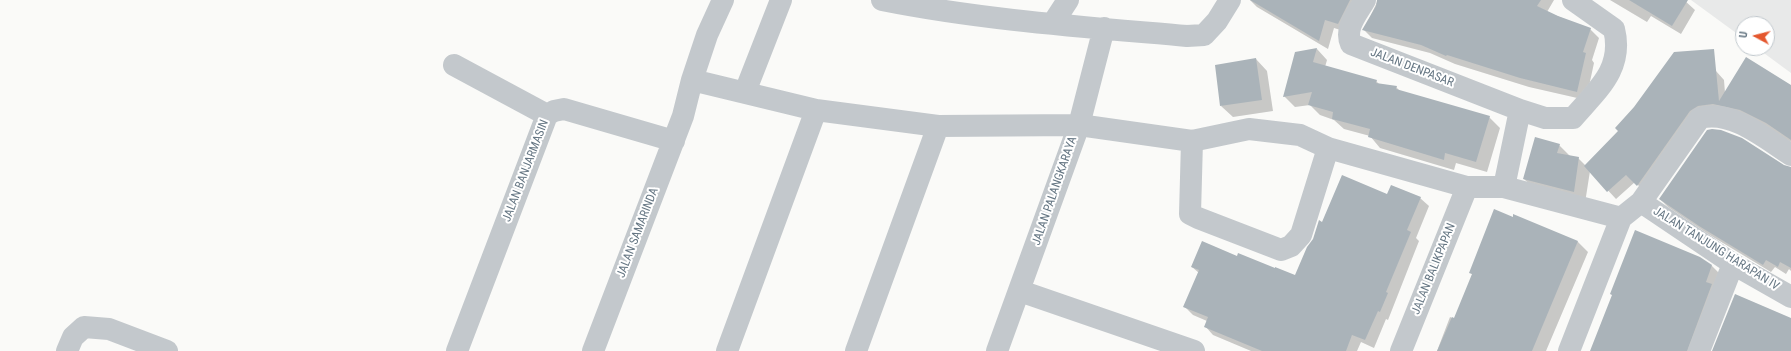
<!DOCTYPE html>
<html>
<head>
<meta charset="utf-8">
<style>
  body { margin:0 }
  #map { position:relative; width:1791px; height:351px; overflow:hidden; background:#fafaf8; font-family:"Roboto Condensed",sans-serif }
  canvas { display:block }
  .north { position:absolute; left:1735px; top:16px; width:40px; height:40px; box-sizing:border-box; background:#fff; border:1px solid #c1c8cd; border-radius:50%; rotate:277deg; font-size:11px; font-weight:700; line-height:16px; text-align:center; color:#657683 }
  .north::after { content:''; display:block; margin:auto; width:14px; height:18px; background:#e4572e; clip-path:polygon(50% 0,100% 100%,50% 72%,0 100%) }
</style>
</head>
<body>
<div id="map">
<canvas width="1791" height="351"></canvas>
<div class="north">U</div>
</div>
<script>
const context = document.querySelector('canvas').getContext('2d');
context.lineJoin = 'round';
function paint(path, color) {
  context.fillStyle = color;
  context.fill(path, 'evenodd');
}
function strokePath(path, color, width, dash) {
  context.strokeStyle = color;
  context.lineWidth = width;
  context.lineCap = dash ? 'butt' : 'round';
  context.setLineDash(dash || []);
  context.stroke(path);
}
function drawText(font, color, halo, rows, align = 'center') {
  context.font = font + ' "Roboto Condensed",sans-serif';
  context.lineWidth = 4;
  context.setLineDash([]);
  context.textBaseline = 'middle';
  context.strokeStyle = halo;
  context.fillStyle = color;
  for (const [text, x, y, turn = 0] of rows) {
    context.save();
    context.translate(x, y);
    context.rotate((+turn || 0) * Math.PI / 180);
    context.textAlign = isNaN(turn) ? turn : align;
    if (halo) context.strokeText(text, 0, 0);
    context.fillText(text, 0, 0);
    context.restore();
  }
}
const built = new Path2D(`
  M 1691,0 L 1791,0 L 1791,73 L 1757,48 L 1767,48 L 1767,24 L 1743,24 L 1743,38 Z`);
const shadow = new Path2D(`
  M 1250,0 L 1365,0 L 1347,32 L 1334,28 L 1328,49 L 1257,7 Z
  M 1378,0 L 1554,0 L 1547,12 L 1590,29 L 1599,38 L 1592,60 L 1594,63 L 1586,100 L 1529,87 L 1455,64 L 1430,53 L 1372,38 L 1364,30 Z
  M 1610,0 L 1684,0 L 1695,10 L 1681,34 L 1651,16 L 1647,22 Z
  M 1317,49 L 1327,60 L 1325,67 L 1376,81 L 1380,85 L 1396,87 L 1401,92 L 1489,117 L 1500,128 L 1487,172 L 1456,163 L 1454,170 L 1380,148 L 1370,136 L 1344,129 L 1334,120 L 1320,115 L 1310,105 L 1295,107 L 1284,96 L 1296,53 Z
  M 1256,59 L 1267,71 L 1273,111 L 1233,117 L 1221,106 Z
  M 1716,71 L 1724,80 L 1725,93 L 1791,87 L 1791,142 L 1719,112 L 1646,193 L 1635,182 L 1616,199 L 1590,171 L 1585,203 L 1536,190 L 1524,179 L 1559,145 L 1571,157 L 1578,158 L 1586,166 Z
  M 1784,166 L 1791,168 L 1791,271 L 1789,269 L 1786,274 L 1775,267 L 1771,272 L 1708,234 L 1668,207 L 1660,199 Z
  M 1388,195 L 1420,198 L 1429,206 L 1416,238 L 1419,241 L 1388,320 L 1386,319 L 1374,348 L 1361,342 L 1357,351 L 1251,351 L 1213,335 L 1205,326 L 1207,321 L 1193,315 L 1185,307 L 1199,273 L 1192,267 L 1237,257 L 1296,276 L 1323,223 Z
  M 1514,216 L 1578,242 L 1588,252 L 1546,351 L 1437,351 L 1450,317 L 1455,319 L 1473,275 L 1470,272 Z
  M 1699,258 L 1712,266 L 1721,275 L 1698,351 L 1591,351 Z`);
const building = new Path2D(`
  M 1250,0 L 1350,0 L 1338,24 L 1325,20 L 1319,41 Z
  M 1377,0 L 1541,0 L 1537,6 L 1558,16 L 1591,28 L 1583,52 L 1586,53 L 1577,92 L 1520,78 L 1447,55 L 1446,56 L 1421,45 L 1362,30 L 1376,6 Z
  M 1629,0 L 1688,0 L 1672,26 Z
  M 1317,48 L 1313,62 L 1377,80 L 1376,83 L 1397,86 L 1396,89 L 1490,116 L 1476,162 L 1445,153 L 1444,160 L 1368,137 L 1370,129 L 1332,119 L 1333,112 L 1308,105 L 1312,92 L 1283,97 L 1295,52 Z
  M 1714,49 L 1719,101 L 1746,57 L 1791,85 L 1791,140 L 1766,123 L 1740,110 L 1713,104 L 1698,106 L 1690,111 L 1637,186 L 1626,175 L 1607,192 L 1584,166 L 1618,131 L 1615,128 L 1634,107 L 1674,52 Z
  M 1256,58 L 1262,100 L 1220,106 L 1215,65 Z
  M 1712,129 L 1721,130 L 1742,138 L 1784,165 L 1791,167 L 1791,268 L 1780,262 L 1778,267 L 1766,260 L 1763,265 L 1699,226 L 1659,199 L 1707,130 Z
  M 1535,137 L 1560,144 L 1557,153 L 1579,157 L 1574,192 L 1523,179 Z
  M 1342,175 L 1387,194 L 1391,185 L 1421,197 L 1407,230 L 1411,232 L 1386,292 L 1388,293 L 1380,312 L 1378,311 L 1365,340 L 1352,335 L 1346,351 L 1262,351 L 1204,327 L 1208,317 L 1183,307 L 1199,270 L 1191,267 L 1202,241 L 1237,256 L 1238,253 L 1275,268 L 1275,267 L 1295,275 L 1307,247 L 1313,239 L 1319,220 L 1322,222 Z
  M 1494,209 L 1513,217 L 1513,214 L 1578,241 L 1532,351 L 1437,351 L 1452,317 L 1454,318 L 1472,274 L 1469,273 Z
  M 1635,230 L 1700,257 L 1712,265 L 1706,282 L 1712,284 L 1687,351 L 1590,351 L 1612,295 L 1610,294 Z
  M 1735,294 L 1791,318 L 1791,351 L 1712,351 Z`);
const minor = new Path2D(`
  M 882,0 C 982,20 1085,27 1187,36 L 1204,35 L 1217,21 L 1230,0
  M 1365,0 C 1357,14 1344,28 1351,44 L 1520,110 L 1545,118 L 1573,118 C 1597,90 1624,69 1614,29 L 1573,0
  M 1053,23 L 1068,0
  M 454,65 L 547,115
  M 692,80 L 707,35 L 723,0
  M 745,92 L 781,0
  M 1192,141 L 1190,214 L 1198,218 L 1281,250 L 1291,246 L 1301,235 L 1328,148
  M 1504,187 L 1520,110
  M 1641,202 L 1733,264 L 1791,297
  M 1020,291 L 1194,351
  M 67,351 L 73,337 L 84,327 L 109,329 L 167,351
  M 457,351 L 547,115 L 554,111 L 564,109 L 674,141
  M 593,351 L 683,116 L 692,80 L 816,110 L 938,126 L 1079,125 L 1192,141 L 1249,129 L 1300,135 L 1328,148 L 1467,187 L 1504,187 L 1621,218
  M 727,351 L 816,110
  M 856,351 L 938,126
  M 997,351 L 1079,125 L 1104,28
  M 1401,351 L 1467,187
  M 1569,351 L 1621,218 L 1641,202 L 1700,118 C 1731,109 1766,139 1791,155
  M 1699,351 L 1733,264`);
const streetNames = [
  ["JALAN DENPASAR",1412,68,21],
  ["JALAN BANJARMASIN",526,171,-69],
  ["JALAN PALANGKARAYA",1055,191,-71],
  ["JALAN SAMARINDA",638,233,-69],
  ["JALAN TANJUNG HARAPAN IV",1716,249,32],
  ["JALAN BALIKPAPAN",1434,269,-68]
];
paint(built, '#e8e9e9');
paint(shadow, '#0003');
paint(building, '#aab3b9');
strokePath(minor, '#c3c8cc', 22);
drawText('12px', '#657683', '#fff', streetNames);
</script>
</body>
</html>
